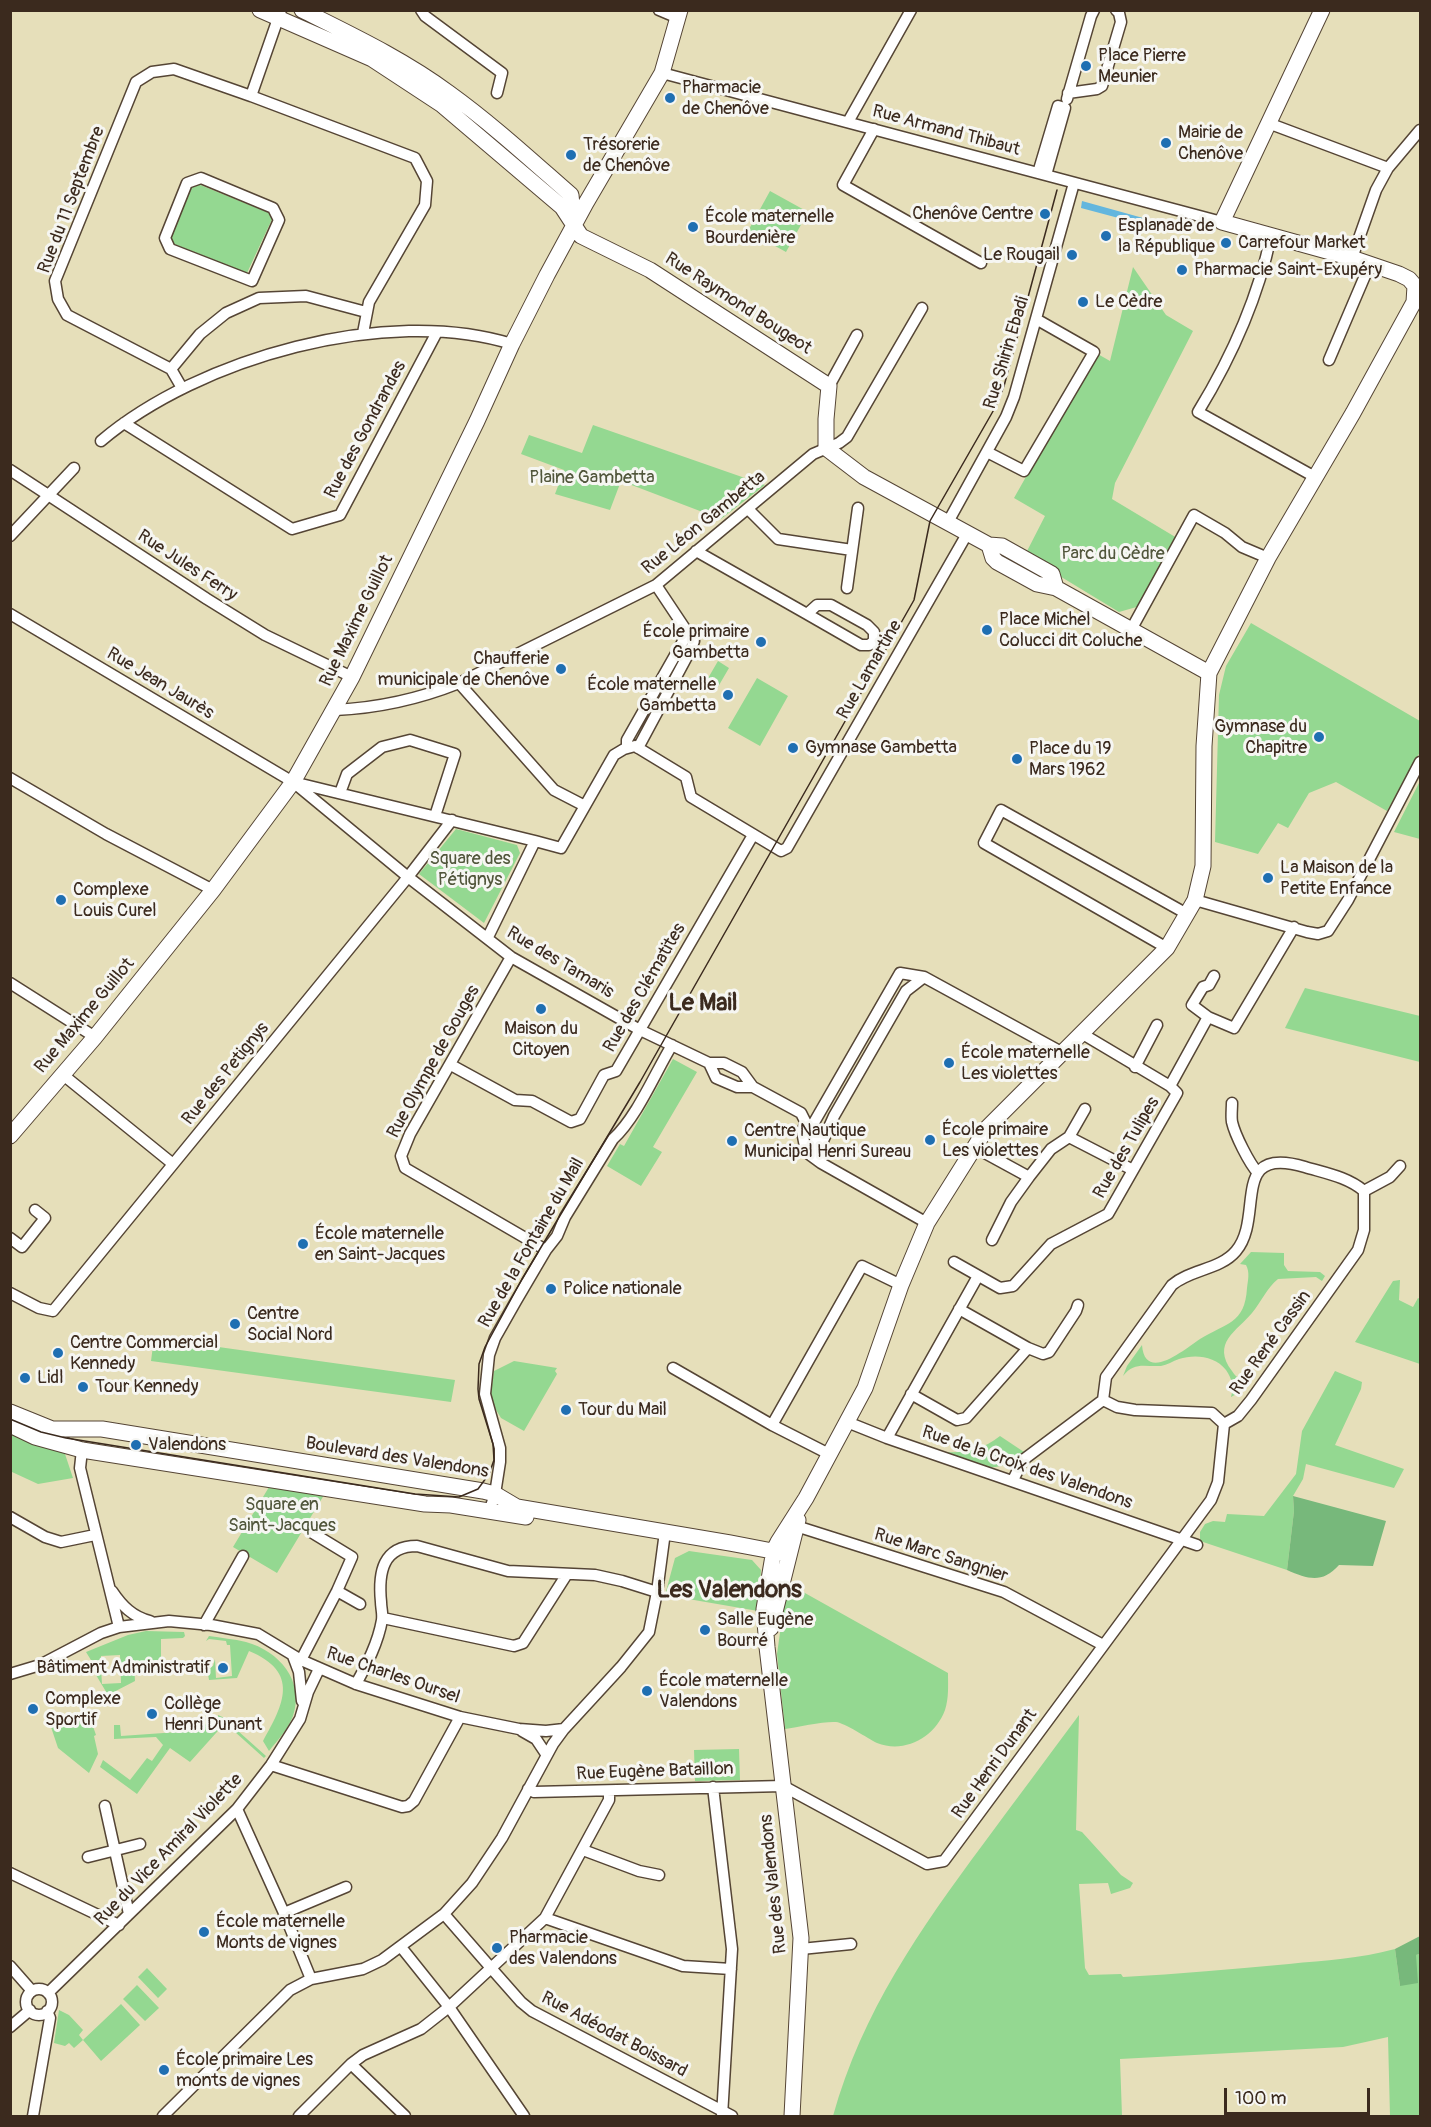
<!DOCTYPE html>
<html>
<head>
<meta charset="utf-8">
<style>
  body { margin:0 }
  #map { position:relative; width:1431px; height:2127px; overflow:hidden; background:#e6dfba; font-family:Pangolin,sans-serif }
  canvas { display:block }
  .frame { position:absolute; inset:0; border:12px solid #3b2a1e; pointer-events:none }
  .scale { position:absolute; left:1224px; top:2088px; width:146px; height:27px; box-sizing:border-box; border:3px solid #3b2a1e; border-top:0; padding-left:8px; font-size:18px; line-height:21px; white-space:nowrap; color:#3b2a1e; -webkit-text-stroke:4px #f6f6f2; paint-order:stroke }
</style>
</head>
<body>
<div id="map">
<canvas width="1431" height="2127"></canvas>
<div class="frame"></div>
<div class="scale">100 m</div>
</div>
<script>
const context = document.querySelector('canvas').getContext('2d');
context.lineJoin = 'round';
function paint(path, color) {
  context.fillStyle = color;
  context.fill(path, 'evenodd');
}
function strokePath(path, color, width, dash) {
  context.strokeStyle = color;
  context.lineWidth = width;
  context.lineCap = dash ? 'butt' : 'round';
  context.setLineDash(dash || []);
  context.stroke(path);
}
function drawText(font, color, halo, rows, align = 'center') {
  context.font = font + ' Pangolin,sans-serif';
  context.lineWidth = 6;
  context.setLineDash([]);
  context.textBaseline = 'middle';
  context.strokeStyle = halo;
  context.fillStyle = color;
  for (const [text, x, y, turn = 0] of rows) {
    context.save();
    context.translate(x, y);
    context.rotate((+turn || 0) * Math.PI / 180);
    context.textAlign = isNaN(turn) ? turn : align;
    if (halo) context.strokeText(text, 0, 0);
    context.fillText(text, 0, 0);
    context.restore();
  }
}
const green = new Path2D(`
  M 193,182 L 274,215 L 247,273 L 169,242 Z
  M 770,191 L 808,212 L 786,252 L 748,231 Z
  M 1133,267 L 1166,315 L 1193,331 L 1115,483 L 1112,499 L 1177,538 L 1140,606 L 1119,612 L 1025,555 L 1045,516 L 1014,498 L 1096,353 L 1110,361 Z
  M 593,425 L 765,485 L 721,519 L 621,481 L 610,510 L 555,494 L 564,470 L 521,454 L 529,435 L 582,453 Z
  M 1251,623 L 1420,721 L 1420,752 L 1387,811 L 1336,782 L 1309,793 L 1288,828 L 1278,823 L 1258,854 L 1215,842 L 1219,695 L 1226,666 Z
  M 718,661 L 729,668 L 715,692 L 704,685 Z
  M 757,678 L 788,696 L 760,746 L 728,728 Z
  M 1420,781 L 1420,839 L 1394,832 Z
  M 456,829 L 517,845 L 520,853 L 484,923 L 419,874 Z
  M 1305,988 L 1420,1016 L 1420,1062 L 1285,1028 Z
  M 673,1059 L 697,1072 L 653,1147 L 662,1152 L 641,1186 L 607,1166 L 620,1144 L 624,1146 Z
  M 1251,1252 L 1284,1253 L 1284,1265 L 1288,1271 L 1320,1272 L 1325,1276 L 1322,1281 L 1316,1277 L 1278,1279 C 1267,1288 1261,1302 1252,1313 C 1237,1331 1211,1343 1232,1371 C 1237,1379 1243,1382 1252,1380 L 1242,1391 L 1231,1397 C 1234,1387 1232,1379 1226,1370 C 1215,1356 1195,1354 1179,1359 C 1173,1361 1167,1365 1161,1366 C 1146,1367 1134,1361 1123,1376 L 1127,1366 L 1142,1345 C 1145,1384 1186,1348 1200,1339 C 1226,1323 1245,1324 1247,1288 C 1248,1280 1250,1272 1246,1265 L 1240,1264 Z
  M 1400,1280 L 1399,1300 L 1413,1307 L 1418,1298 L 1420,1299 L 1420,1364 L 1355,1342 L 1393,1281 Z
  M 154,1338 L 455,1380 L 451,1402 L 151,1361 Z
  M 514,1361 L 557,1368 L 555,1371 L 557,1374 L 524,1431 L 501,1418 L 490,1400 L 494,1371 Z
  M 1335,1371 L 1362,1382 L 1361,1389 L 1335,1445 L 1404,1469 L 1394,1488 L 1306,1464 L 1303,1479 L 1293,1496 L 1294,1511 L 1287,1570 L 1200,1541 L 1200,1532 L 1205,1524 L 1213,1521 L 1225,1522 L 1227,1514 L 1264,1516 L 1296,1474 L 1302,1431 Z
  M 10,1432 L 64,1451 L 73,1478 L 38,1484 L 12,1472 Z
  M 1000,1436 L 1024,1452 C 995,1479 977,1464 945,1452 C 967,1453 982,1450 1000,1436 Z
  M 269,1487 L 324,1495 L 277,1573 L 233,1547 Z
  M 689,1551 L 752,1560 L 761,1570 L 758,1611 L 665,1595 L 675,1558 Z
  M 787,1583 L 948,1673 C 948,1685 949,1698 945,1710 C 935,1737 905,1754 877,1743 C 867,1738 845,1723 836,1722 C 825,1721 798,1727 785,1729 L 777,1654 Z
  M 146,1631 L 184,1632 L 185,1636 L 183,1638 L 161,1639 L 161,1660 L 134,1663 L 135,1681 L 108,1695 L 93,1670 L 101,1668 L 102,1684 L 121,1683 L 120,1655 L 101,1656 L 101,1664 L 94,1665 L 86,1652 L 128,1635 Z
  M 209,1636 C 221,1638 234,1639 246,1642 C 279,1651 305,1681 293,1716 C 288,1729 278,1740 269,1751 L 263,1741 C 284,1704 300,1672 249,1651 L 237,1678 L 209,1680 L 207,1669 L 213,1666 L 215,1659 L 216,1678 L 232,1676 L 230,1645 L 227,1645 L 226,1641 L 209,1639 L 206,1641 Z
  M 88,1712 L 96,1735 L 94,1736 L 98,1754 L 89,1773 L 58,1748 L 50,1724 Z
  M 218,1715 L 229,1720 L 228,1722 L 266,1756 L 264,1758 L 225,1723 L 190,1762 L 170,1748 L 137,1794 L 100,1767 L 103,1760 L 130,1780 L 147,1758 L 152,1761 L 163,1745 L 156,1737 L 114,1739 L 114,1725 L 120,1725 L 121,1736 L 192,1731 L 192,1725 L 218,1724 Z
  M 1079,1715 L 1076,1830 L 1082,1832 L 1121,1875 L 1133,1883 L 1130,1888 L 1111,1894 L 1108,1883 L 1079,1884 L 1085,1968 L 1089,1975 L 1121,1974 L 1123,1977 C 1179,1974 1233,1969 1289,1964 C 1326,1960 1359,1959 1395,1949 L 1400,1986 L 1416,1955 L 1420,1954 L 1420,2116 L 1390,2116 L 1388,2037 L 1343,2047 L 1120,2059 L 1122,2116 L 833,2116 C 862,2012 920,1929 984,1843 C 1015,1801 1047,1758 1079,1715 Z
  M 739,1749 L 740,1780 L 695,1781 L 694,1750 Z
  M 147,1968 L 167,1989 L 158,1998 L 138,1977 Z
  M 137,1985 L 159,2008 L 145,2021 L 123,1999 Z
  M 121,2004 L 140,2025 L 101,2061 L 83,2040 L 74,2048 L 69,2043 L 65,2046 L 54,2043 L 59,2010 L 69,2015 L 83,2030 L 79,2035 L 83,2040 Z`);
const forest = new Path2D(`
  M 1293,1496 L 1386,1521 L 1373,1566 L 1339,1565 C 1322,1584 1308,1579 1287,1570 L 1294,1511 Z
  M 1420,1936 L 1420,1954 L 1416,1955 L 1418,1983 L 1400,1986 L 1395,1949 Z`);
const water = new Path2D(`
  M 1082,201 L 1143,218 L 1141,224 L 1081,208 Z`);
const street = new Path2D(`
  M 421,10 L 425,16 L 502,73 L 497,93
  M 659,10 L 678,18
  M 662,73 L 1222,222
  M 1068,93 L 1097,89 L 1102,86 L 1121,22 L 1119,13 L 1116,10
  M 251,96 L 281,10
  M 1067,99 L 1091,16 L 1094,10
  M 848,122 L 911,10
  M 1268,123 L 1388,168
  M 874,129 L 843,185 L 981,263
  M 1038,173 L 1058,106 L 1065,108 L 1046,175
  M 201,178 L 273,208 L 279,220 L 252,281 L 170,249 L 165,238 L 187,183 Z
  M 1271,236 C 1258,298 1231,358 1198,412 L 1315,477
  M 1352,258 L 1376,190 L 1388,168 L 1420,130
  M 1329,360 L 1370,264
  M 171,369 L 200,334 L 226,313 L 259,298 L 306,296 L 366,312
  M 829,386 L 857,335
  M 182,388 L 171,369 L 67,315 L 58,299 L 55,281 L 136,82 L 152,72 L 174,69 L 251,96 L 415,158 L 427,181 L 425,205 L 369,302 L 363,333
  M 124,423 L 292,529 L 340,515 L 437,332
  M 101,441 C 199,358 387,305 512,344
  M 987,452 L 1024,471 L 1094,352 L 1036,319
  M 10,470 L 207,599 L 265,635 L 352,677
  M 749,510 L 778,539 L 852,550
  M 948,522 L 1006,417 L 1014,397 L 1074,183
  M 10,536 L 74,468
  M 696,551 L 807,614
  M 847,588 L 858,508
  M 817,605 L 831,605 L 867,625 L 874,632 L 874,641 L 869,645 L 861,645 L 807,614 Z
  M 10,614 L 293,782 L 408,877 L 511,957 L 640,1030 L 709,1063 L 724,1063 L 742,1072 L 753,1087 L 801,1113 L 806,1123 L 812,1126 L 821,1163
  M 1132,628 L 1194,515 L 1225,533 L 1242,547 L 1268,558
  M 459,683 L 554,790 L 583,805
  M 335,710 C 378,708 419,699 459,683 L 656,585 L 813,454 L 839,443 L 847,437 L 922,308
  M 627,748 L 627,740 L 686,636 L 684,627 L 656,585
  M 638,748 L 690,651 L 694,641 L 691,637 L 686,636
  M 10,778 L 106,834 L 213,890
  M 297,783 L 535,841
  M 340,793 L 347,774 L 382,747 L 410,740 L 455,754 L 435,816
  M 1195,900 L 1307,932 L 1318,934 L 1328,931 L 1348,900 L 1420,762
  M 488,937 L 535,841 L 561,848 L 614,755 L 624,749 L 635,746 L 686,777 L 691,797 L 781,851 L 787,848 L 967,534
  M 1167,948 L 984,843 L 1001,810 L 1187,914
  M 511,957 L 410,1134 L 401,1156 L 405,1168 L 546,1250
  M 1214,976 L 1209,985 L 1203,987 L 1192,1005 L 1208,1017 L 1234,1028 L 1294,927
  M 10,983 L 95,1037
  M 1081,1033 L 1170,1086 L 1208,1017
  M 709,1063 L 716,1078 L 737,1087 L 753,1087
  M 451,1065 L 515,1100 L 532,1101 L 571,1122 L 580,1119 L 604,1075 L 616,1071 L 753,835
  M 1135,1067 L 1157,1025
  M 62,1074 L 173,1164
  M 1232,1103 C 1232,1109 1231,1116 1232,1122 C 1235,1135 1249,1163 1258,1173
  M 806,1123 L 802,1131 L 806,1152 L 821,1163 L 927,1223
  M 812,1126 L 900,973 L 924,977 L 1063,1053
  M 1069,1137 L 1085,1109
  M 974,1147 L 1029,1177 L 1051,1149 L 1069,1137 L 1133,1170
  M 818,1152 L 834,1116 L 906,991 L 924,977
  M 1364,1191 L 1390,1177 L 1400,1166
  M 10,1238 L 22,1247 L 45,1218 L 35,1210
  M 992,1240 L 1011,1202 L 1029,1177
  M 954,1262 L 1000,1288 L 1013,1286 L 1051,1244 L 1108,1214 L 1177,1093 L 1170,1086
  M 10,1293 L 39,1308 L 53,1311 L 408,877 L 452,820
  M 959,1309 L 1028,1348 L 1043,1354 L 1049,1352 L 1076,1311 L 1078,1305
  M 673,1368 L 772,1425 L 829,1454
  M 911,1394 L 957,1420 L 966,1418 L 1028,1348
  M 1103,1400 L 1117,1407 L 1135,1410 L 1212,1413 L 1224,1424
  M 847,1422 L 887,1438 L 1197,1545
  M 772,1425 L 862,1266 L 901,1285
  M 887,1438 L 978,1276
  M 82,1450 L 80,1468 L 119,1627
  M 1013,1480 L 1023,1460 L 1103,1400 L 1106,1377 L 1172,1285 C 1191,1269 1220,1270 1236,1251 C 1265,1217 1228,1144 1305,1167 C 1325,1173 1348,1177 1364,1191
  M 489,1512 L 495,1494 L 500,1462 L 500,1448 L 485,1394 L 489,1355 L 495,1338 L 516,1301 L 546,1250 L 557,1236 L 565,1217 L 613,1139 C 637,1117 655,1073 672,1045
  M 10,1517 L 45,1537 L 61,1542 L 95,1535
  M 796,1526 L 1004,1592 L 1103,1645
  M 112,1591 C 122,1606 133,1617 150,1621
  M 337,1591 L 360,1604
  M 383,1618 L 514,1646 L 523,1643 L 567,1574
  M 204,1625 L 243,1556
  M 293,1656 L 299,1672 L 302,1701
  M 301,1660 L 337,1591 L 352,1557 L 311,1532
  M 10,1674 L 40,1665 L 101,1633 L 119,1627 L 169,1621 L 211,1625 L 258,1634 L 301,1660 L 356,1684 L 460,1717 L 519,1729 L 546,1731 L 564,1729
  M 356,1684 C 367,1664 378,1643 382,1620 C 383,1614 381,1608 381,1602 C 378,1572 383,1546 417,1546 L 508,1571 L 595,1575 L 622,1581 L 657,1592
  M 522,1731 L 536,1739 L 546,1754
  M 271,1765 L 402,1807 L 408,1806 L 414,1801 L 460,1717
  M 713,1787 L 732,1949 L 722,2116
  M 528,1789 L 534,1792 L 783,1786 L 927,1864 L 944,1861 L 1211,1500 L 1218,1482 L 1224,1424 L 1238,1416 L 1251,1400 L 1358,1250 L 1364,1230 L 1364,1191
  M 609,1791 L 609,1800 L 545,1918 L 491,1968 L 521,2002 L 532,2011 L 732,2116
  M 105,1806 L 129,1914
  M 237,1809 L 284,1913 L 311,1979
  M 583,1850 L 639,1871 L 659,1875
  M 88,1857 L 140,1844
  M 10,1873 L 119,1925
  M 284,1913 L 346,1887
  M 545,1918 L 683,1966 L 731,1969
  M 401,1947 L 449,2007 L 491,1968 L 444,1914
  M 801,1949 L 851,1944
  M 10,1966 L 32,1991
  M26 2002a13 13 0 1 1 26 0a13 13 0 1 1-26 0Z
  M 48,1993 L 237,1809 L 271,1765 L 300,1719 L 308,1692 L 319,1669
  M 10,2027 L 30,2010
  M 351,2064 L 405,2116
  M 33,2116 L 50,2018 L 47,2011
  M 163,2116 L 290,1990 L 311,1979 L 363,1969 L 382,1960 L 444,1914 L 472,1883 L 502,1838 L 553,1744 L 564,1729 L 621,1667 L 649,1632 L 657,1592 L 665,1532
  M 299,2116 L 351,2064 L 363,2055 L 421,2029 L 449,2007 L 524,2116`);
const secondary = new Path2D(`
  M 260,10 L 372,59 L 442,105 L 562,207 L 581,236 L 650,270 L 829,386 L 826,419 L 826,448 L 864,477 L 989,545 L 1002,546 L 1052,574 L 1056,588
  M 302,10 C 352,35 403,59 449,93 C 492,124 531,160 571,195 L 574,224
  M 989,545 L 993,558 L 997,562 L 1037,584 L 1056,588 L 1209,673
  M 10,1136 L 95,1037 L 213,890 L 293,782 L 352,677 L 477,421 L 512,344 L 547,275 L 586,203 L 662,73 L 680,10
  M 10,1412 L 52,1429 L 102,1429 L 483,1491 L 495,1494 L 517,1507 L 730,1543 L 788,1554
  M 10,1425 L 35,1437 L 82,1450 L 425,1504 L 451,1505 L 526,1517
  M 771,1628 L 798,1520
  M 792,2116 L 801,1938 L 767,1647 L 764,1609 L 774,1550 L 778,1542 L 806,1498 L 865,1388 L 901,1285 L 927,1223 L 986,1129 L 1167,948 L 1195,900 L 1203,866 L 1204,746 L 1209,673 L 1268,558 L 1353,413 L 1414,302 L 1415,286 L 1409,279 L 1399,274 L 1352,258 L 1222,222 L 1322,10`);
const tram = new Path2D(`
  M 10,1419 L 41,1432 L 66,1438 L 415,1494 L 459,1497 L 478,1489 L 489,1474 L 494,1460 L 493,1444 L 479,1399 L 478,1389 L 479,1364 L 485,1347 L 522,1279 L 640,1082 L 914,600 L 930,521 L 996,406 L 1004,386 L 1057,190`);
const markers = [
  [1086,66,6,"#1f6fb2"],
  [670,98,6,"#1f6fb2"],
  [1166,143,6,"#1f6fb2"],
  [571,155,6,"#1f6fb2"],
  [1045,214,6,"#1f6fb2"],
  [693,227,6,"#1f6fb2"],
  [1106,236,6,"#1f6fb2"],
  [1226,243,6,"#1f6fb2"],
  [1072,255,6,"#1f6fb2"],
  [1182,270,6,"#1f6fb2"],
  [1083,302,6,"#1f6fb2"],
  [987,630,6,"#1f6fb2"],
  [761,642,6,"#1f6fb2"],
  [561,669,6,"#1f6fb2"],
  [728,695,6,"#1f6fb2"],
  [1319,737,6,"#1f6fb2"],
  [793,748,6,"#1f6fb2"],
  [1017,759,6,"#1f6fb2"],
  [1268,878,6,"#1f6fb2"],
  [61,900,6,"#1f6fb2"],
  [541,1009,6,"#1f6fb2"],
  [949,1063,6,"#1f6fb2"],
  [930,1140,6,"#1f6fb2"],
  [732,1141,6,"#1f6fb2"],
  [303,1244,6,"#1f6fb2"],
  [551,1289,6,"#1f6fb2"],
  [235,1324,6,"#1f6fb2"],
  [58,1353,6,"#1f6fb2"],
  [25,1378,6,"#1f6fb2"],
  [83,1387,6,"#1f6fb2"],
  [566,1410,6,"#1f6fb2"],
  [136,1445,6,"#1f6fb2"],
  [705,1630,6,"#1f6fb2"],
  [223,1668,6,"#1f6fb2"],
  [647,1691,6,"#1f6fb2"],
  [33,1709,6,"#1f6fb2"],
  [152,1714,6,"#1f6fb2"],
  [204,1932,6,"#1f6fb2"],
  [497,1948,6,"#1f6fb2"],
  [164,2070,6,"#1f6fb2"]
];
const poiNames = [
  ["Place Pierre",1098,56],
  ["Meunier",1098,77],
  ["Pharmacie",682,88],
  ["de Chenôve",682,109],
  ["Mairie de",1178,133],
  ["Chenôve",1178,154],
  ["Trésorerie",583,145],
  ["de Chenôve",583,166],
  ["Chenôve Centre",1033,214,"right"],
  ["École maternelle",705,217],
  ["Bourdenière",705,238],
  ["Esplanade de",1118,226],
  ["la République",1118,247],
  ["Carrefour Market",1238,243],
  ["Le Rougail",1060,255,"right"],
  ["Pharmacie Saint-Exupéry",1194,270],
  ["Le Cèdre",1095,302],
  ["Place Michel",999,620],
  ["Colucci dit Coluche",999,641],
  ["École primaire",749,632,"right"],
  ["Gambetta",749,653,"right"],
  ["Chaufferie",549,659,"right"],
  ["municipale de Chenôve",549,680,"right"],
  ["École maternelle",716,685,"right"],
  ["Gambetta",716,706,"right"],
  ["Gymnase du",1307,727,"right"],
  ["Chapitre",1307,748,"right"],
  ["Gymnase Gambetta",805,748],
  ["Place du 19",1029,749],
  ["Mars 1962",1029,770],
  ["La Maison de la",1280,868],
  ["Petite Enfance",1280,889],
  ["Complexe",73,890],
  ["Louis Curel",73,911],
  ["Maison du",541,1029,"center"],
  ["Citoyen",541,1050,"center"],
  ["École maternelle",961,1053],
  ["Les violettes",961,1074],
  ["École primaire",942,1130],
  ["Les violettes",942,1151],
  ["Centre Nautique",744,1131],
  ["Municipal Henri Sureau",744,1152],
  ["École maternelle",315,1234],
  ["en Saint-Jacques",315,1255],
  ["Police nationale",563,1289],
  ["Centre",247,1314],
  ["Social Nord",247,1335],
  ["Centre Commercial",70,1343],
  ["Kennedy",70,1364],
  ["Lidl",37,1378],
  ["Tour Kennedy",95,1387],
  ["Tour du Mail",578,1410],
  ["Valendons",148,1445],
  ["Salle Eugène",717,1620],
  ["Bourré",717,1641],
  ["Bâtiment Administratif",211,1668,"right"],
  ["École maternelle",659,1681],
  ["Valendons",659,1702],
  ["Complexe",45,1699],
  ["Sportif",45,1720],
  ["Collège",164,1704],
  ["Henri Dunant",164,1725],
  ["École maternelle",216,1922],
  ["Monts de vignes",216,1943],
  ["Pharmacie",509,1938],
  ["des Valendons",509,1959],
  ["École primaire Les",176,2060],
  ["monts de vignes",176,2081]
];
const streetNames = [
  ["Rue Armand Thibaut",946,131,15],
  ["Rue du 11 Septembre",72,200,-69],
  ["Rue Raymond Bougeot",738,304,33],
  ["Rue Shirin Ebadi",1007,353,-73],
  ["Rue des Gondrandes",366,430,-62],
  ["Rue Léon Gambetta",704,523,-39],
  ["Rue Jules Ferry",187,566,33],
  ["Rue Maxime Guillot",357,621,-64],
  ["Rue Lamartine",870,670,-60],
  ["Rue Jean Jaurès",160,684,31],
  ["Rue des Tamaris",560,963,31],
  ["Rue des Clématites",645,988,-60],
  ["Rue Maxime Guillot",85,1016,-50],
  ["Rue Olympe de Gouges",434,1062,-61],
  ["Rue des Petignys",226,1074,-51],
  ["Rue des Tulipes",1127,1148,-60],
  ["Rue de la Fontaine du Mail",532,1243,-60],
  ["Rue René Cassin",1271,1343,-54],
  ["Boulevard des Valendons",397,1458,9],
  ["Rue de la Croix des Valendons",1027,1468,19],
  ["Rue Marc Sangnier",941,1556,18],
  ["Rue Charles Oursel",393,1676,19],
  ["Rue Henri Dunant",995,1764,-54],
  ["Rue Eugène Bataillon",655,1772,-2],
  ["Rue du Vice Amiral Violette",169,1850,-46],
  ["Rue des Valendons",774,1884,-96],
  ["Rue Adéodat Boissard",614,2035,28]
];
const parkNames = [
  ["Plaine Gambetta",592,478],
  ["Parc du Cèdre",1113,554],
  ["Square des",470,859],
  ["Pétignys",470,880],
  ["Square en",282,1505],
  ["Saint-Jacques",282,1526]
];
const districtNames = [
  ["Le Mail",703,1004],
  ["Les Valendons",729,1591]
];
paint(green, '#94d891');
paint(forest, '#77b87b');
paint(water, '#63b6de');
strokePath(street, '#554535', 13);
strokePath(secondary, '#554535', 17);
strokePath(street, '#fff', 10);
strokePath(secondary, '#fff', 15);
strokePath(tram, '#3b2a1e', 1.5);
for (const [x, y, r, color] of markers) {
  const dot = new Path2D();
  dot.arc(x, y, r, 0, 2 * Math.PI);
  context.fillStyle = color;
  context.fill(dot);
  strokePath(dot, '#f6f6f2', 2);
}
drawText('18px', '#3b2a1e', '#f6f6f2', poiNames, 'left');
drawText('18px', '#3b2a1e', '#f6f6f2', streetNames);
drawText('18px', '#51563b', '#f6f6f2', parkNames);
drawText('bold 24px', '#3b2a1e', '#f6f6f2', districtNames);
</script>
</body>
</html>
